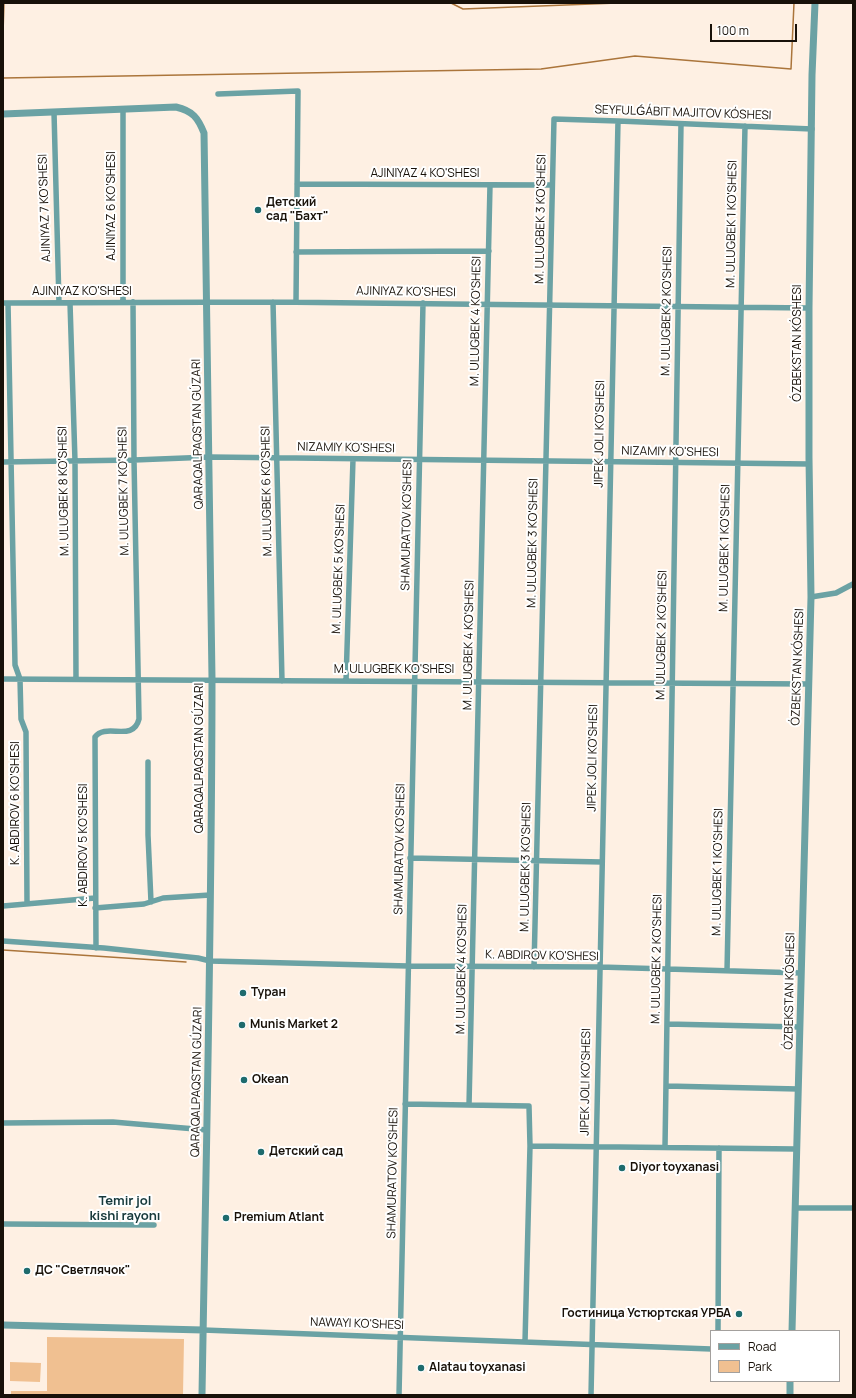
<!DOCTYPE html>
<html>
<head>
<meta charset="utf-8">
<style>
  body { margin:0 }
  #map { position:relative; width:856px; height:1398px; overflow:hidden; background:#fef0e3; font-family:Manrope,sans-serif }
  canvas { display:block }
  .frame { position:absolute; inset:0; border:4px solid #181109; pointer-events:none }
  .legend { position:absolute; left:710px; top:1330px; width:130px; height:52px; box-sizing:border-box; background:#fff; border:1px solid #a3a09d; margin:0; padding:5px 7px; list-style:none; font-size:12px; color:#181109 }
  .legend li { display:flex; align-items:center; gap:8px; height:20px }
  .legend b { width:20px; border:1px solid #a3a09d }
  .scale { position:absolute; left:710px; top:24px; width:87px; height:18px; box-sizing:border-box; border:2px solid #181109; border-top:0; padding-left:5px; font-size:12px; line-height:14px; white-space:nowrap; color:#181109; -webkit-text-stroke:3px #fff; paint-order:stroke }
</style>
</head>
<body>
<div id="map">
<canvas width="856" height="1398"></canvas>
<div class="frame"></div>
<ul class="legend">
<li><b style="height:5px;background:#6ba2a4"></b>Road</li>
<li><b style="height:11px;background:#f0c091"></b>Park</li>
</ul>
<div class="scale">100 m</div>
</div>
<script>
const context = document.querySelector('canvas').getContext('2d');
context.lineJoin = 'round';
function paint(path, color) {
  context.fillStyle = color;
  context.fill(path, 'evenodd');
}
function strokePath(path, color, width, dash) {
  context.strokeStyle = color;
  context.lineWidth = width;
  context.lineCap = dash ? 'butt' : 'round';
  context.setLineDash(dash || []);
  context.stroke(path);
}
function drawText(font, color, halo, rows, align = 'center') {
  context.font = font + ' Manrope,sans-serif';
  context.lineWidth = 4;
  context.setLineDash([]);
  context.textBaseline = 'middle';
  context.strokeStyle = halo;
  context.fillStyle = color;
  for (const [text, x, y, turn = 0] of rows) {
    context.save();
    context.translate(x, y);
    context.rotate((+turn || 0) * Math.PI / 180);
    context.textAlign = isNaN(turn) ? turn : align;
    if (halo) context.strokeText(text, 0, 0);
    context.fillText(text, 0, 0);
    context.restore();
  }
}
const green = new Path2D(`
  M 47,1337 L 184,1339 L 183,1395 L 11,1395 L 11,1391 L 47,1391 Z
  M 10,1362 L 41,1363 L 40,1382 L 10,1381 Z`);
const stream = new Path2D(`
  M 451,3 L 463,9 L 617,3
  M 3,33 L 4,3
  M 3,78 L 541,69 L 635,56 L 791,69 L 794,3
  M 3,950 L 186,962`);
const minor = new Path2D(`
  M 218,94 L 298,91 L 296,302
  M 123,109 L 123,302
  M 54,112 L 59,303
  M 297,184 L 552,185
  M 296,252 L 489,251
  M 273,302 L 282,681
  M 3,303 L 273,302 L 809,308
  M 8,303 L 15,665 L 20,679 L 21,719 L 26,732 L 27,904
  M 70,303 L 75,461 L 76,679
  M 3,462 L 134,460 L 210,457 L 809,464
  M 811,597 L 836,593 L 853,584
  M 3,679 L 809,684
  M 346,681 L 353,459
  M 148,762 L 148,835 L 151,902
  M 410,858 L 602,862
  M 3,906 L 95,898
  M 95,908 L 144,904 L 163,898 L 210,895
  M 3,941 L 104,948 L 198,958 L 210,961 L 408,966 L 600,967 L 801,973
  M 96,948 L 95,737 C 106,722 133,743 139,719 L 134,460 L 133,302
  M 534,967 L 554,119 L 618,121 L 812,129
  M 727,971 L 745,126
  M 667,1024 L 800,1027
  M 666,1086 L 798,1089
  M 405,1104 L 529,1106 L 530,1146 L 525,1342
  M 469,1105 L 490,185
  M 3,1123 L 113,1122 L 207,1130
  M 530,1146 L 796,1149
  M 665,1147 L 681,124
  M 795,1208 L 853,1208
  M 3,1224 L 154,1225
  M 203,1330 L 711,1349
  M 718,1331 L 719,1148
  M 399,1395 L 423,303
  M 591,1395 L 618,121`);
const tertiary = new Path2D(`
  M 3,114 L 176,107 C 193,111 198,118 204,133 C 207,315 211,497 212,678 C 212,917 206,1156 202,1395
  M 3,1325 L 203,1330
  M 792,1331 L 811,597 L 809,458 L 809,308 L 812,75 L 815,3
  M 790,1395 L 790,1381`);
const markers = [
  [258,210,4,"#1e6b6d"],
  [243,993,4,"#1e6b6d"],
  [242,1025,4,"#1e6b6d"],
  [244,1080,4,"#1e6b6d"],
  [261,1152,4,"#1e6b6d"],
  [622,1168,4,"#1e6b6d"],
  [226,1218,4,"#1e6b6d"],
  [27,1271,4,"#1e6b6d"],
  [739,1314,4,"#1e6b6d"],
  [421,1368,4,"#1e6b6d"]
];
const streetNames = [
  ["SEYFULǴÁBIT MAJITOV KÓSHESI",683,113,2],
  ["AJINIYAZ 4 KO'SHESI",425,174],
  ["AJINIYAZ 6 KO'SHESI",112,206,-90],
  ["AJINIYAZ 7 KO'SHESI",45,208,-92],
  ["M. ULUGBEK 3 KO'SHESI",541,219,-89],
  ["M. ULUGBEK 1 KO'SHESI",732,224,-89],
  ["AJINIYAZ KO'SHESI",82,292],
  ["AJINIYAZ KO'SHESI",406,292,1],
  ["M. ULUGBEK 2 KO'SHESI",667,311,-89],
  ["M. ULUGBEK 4 KO'SHESI",476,321,-89],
  ["ÓZBEKSTAN KÓSHESI",798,343,-90],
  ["QARAQALPAQSTAN GÚZARI",198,434,-91],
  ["JIPEK JOLI KO'SHESI",600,434,-89],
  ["NIZAMIY KO'SHESI",346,448,1],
  ["NIZAMIY KO'SHESI",670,452,1],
  ["M. ULUGBEK 8 KO'SHESI",64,491,-91],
  ["M. ULUGBEK 7 KO'SHESI",124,491,-91],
  ["M. ULUGBEK 6 KO'SHESI",267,491,-91],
  ["SHAMURATOV KO'SHESI",407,525,-89],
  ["M. ULUGBEK 3 KO'SHESI",533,543,-89],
  ["M. ULUGBEK 1 KO'SHESI",725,548,-89],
  ["M. ULUGBEK 5 KO'SHESI",339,569,-88],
  ["M. ULUGBEK 2 KO'SHESI",662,635,-89],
  ["M. ULUGBEK 4 KO'SHESI",469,645,-89],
  ["ÓZBEKSTAN KÓSHESI",798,667,-88],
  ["M. ULUGBEK KO'SHESI",394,670],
  ["QARAQALPAQSTAN GÚZARI",200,758,-90],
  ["JIPEK JOLI KO'SHESI",593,758,-89],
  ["K. ABDIROV 6 KO'SHESI",16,803,-90],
  ["K. ABDIROV 5 KO'SHESI",84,845,-90],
  ["SHAMURATOV KO'SHESI",400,849,-89],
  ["M. ULUGBEK 3 KO'SHESI",526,867,-89],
  ["M. ULUGBEK 1 KO'SHESI",718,872,-89],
  ["K. ABDIROV KO'SHESI",542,956,1],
  ["M. ULUGBEK 2 KO'SHESI",657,959,-89],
  ["M. ULUGBEK 4 KO'SHESI",462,969,-89],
  ["ÓZBEKSTAN KÓSHESI",790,991,-89],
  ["QARAQALPAQSTAN GÚZARI",197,1082,-89],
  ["JIPEK JOLI KO'SHESI",586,1082,-89],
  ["SHAMURATOV KO'SHESI",393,1173,-89],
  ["NAWAYI KO'SHESI",357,1324,2]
];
const poiNames = [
  ["Детский",266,203],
  ["сад \"Бахт\"",266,217],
  ["Туран",251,993],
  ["Munis Market 2",250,1025],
  ["Okean",252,1080],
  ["Детский сад",269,1152],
  ["Diyor toyxanasi",630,1168],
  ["Premium Atlant",234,1218],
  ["ДС \"Светлячок\"",35,1271],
  ["Гостиница Устюртская УРБА",731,1314,"right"],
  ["Alatau toyxanasi",429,1368]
];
const neighbourhoodNames = [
  ["Temir jol",125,1201],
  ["kishi rayonı",125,1216]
];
paint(green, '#f0c091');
strokePath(stream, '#ab753b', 1.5);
strokePath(minor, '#6ba2a4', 5.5);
strokePath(tertiary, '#6ba2a4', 7);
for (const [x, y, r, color] of markers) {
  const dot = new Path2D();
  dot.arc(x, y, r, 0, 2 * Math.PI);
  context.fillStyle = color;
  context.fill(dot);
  strokePath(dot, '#fff', 1.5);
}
drawText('12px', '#181109', '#fff', streetNames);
drawText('bold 12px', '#181109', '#fff', poiNames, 'left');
drawText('bold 13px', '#183a3c', '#fff', neighbourhoodNames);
</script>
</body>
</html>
